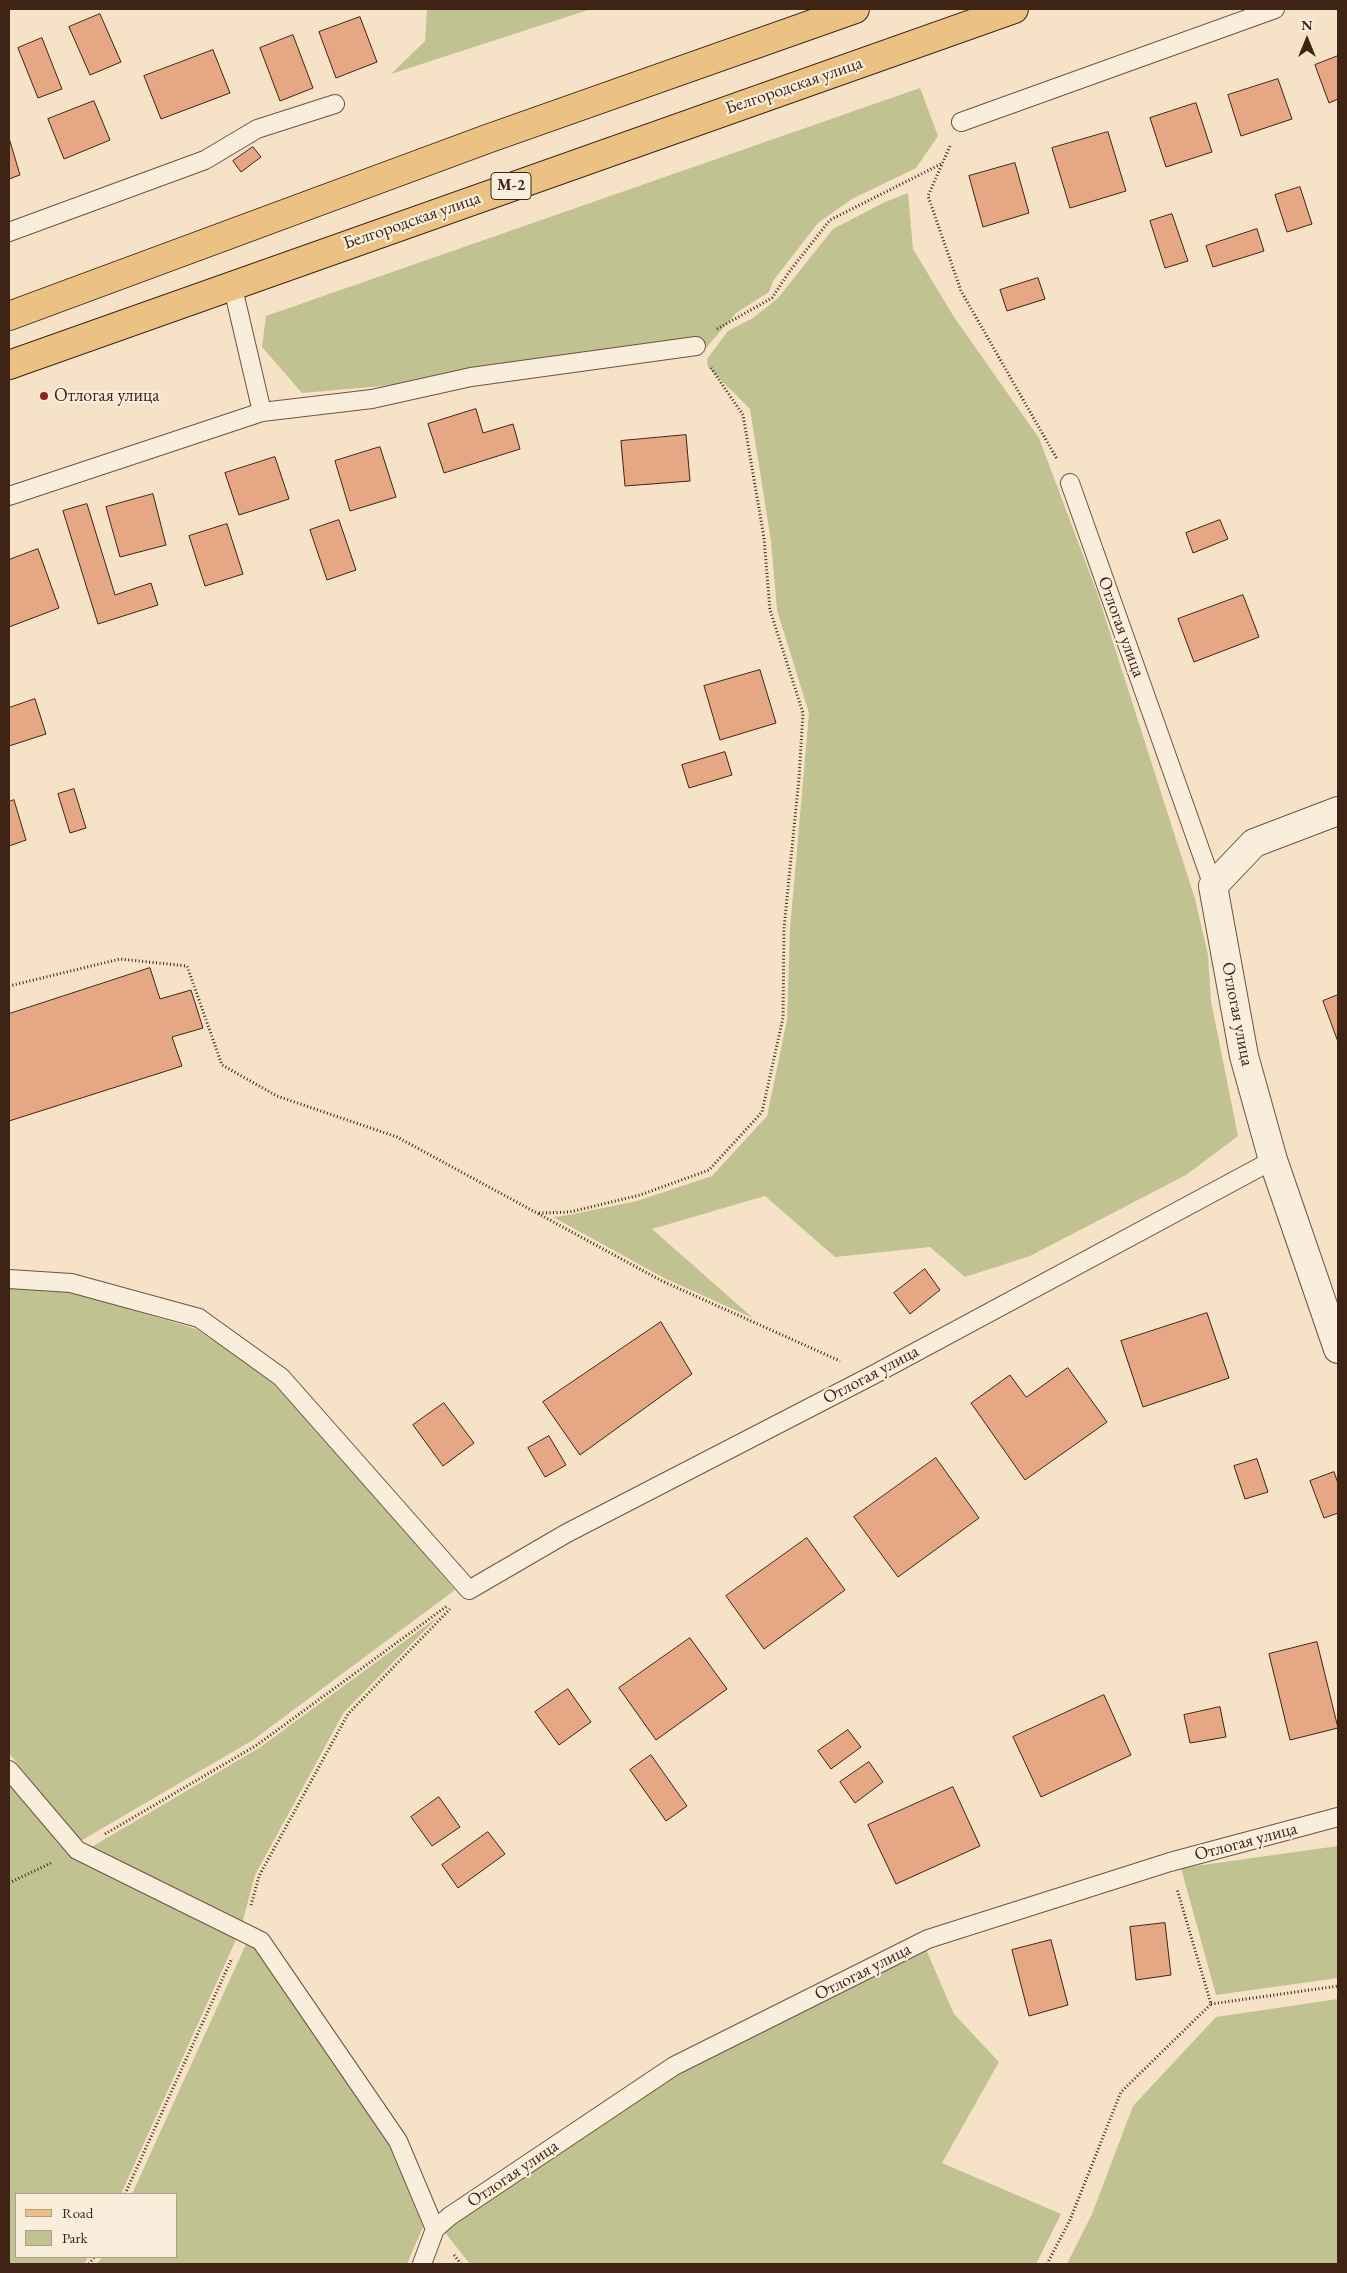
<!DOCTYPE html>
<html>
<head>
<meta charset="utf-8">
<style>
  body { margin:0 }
  #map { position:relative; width:1347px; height:2273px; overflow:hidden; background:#f6e3c7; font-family:"EB Garamond",serif }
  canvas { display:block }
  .frame { position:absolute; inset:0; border:10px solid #3f2314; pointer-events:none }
  .legend { position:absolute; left:15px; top:2193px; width:162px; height:65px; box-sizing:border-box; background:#f9eddb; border:1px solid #af9c8b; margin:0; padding:6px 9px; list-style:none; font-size:15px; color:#3f2314 }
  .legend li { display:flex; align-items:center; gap:10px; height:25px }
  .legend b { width:25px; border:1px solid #af9c8b }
  .north { position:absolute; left:1282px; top:15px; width:50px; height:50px; -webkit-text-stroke:4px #f9eddb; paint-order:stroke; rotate:0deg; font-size:14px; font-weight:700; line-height:20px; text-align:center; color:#3f2314 }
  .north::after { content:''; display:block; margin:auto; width:18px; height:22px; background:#3f2314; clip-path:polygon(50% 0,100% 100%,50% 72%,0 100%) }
</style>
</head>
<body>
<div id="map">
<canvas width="1347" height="2273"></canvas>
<div class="frame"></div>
<ul class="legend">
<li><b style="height:6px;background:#ebc284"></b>Road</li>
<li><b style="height:14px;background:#c1c292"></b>Park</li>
</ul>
<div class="north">N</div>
</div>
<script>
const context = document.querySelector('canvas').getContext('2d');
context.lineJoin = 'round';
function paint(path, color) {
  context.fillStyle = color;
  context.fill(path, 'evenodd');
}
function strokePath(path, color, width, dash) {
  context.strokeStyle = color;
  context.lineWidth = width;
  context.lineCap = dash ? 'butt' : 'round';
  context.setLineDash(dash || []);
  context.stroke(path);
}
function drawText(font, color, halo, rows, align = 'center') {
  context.font = font + ' "EB Garamond",serif';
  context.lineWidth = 4.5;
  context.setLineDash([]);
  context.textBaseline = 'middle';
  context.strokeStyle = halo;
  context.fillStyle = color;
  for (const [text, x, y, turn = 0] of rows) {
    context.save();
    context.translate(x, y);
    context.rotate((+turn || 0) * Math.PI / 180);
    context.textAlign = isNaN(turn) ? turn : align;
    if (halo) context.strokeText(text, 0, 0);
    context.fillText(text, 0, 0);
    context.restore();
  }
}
const green = new Path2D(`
  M 427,9 L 591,9 L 391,74 L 425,41 Z
  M 920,88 L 938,136 L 916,168 L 852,199 L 818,223 L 773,281 L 769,292 L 736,313 L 699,356 L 619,355 L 417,383 L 302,393 L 262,347 L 266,316 Z
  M 908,193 L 913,249 L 954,317 L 1039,438 L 1098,595 L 1195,899 L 1208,955 L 1211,1001 L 1238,1136 L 1186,1175 L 1030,1256 L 965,1277 L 930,1247 L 835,1257 L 765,1196 L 652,1229 L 753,1318 L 664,1278 L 553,1217 L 569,1215 L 637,1201 L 712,1176 L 767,1116 L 787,1020 L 790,929 L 809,713 L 777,610 L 771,541 L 750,409 L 708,367 L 707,359 L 728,331 L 753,318 L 778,298 L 833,229 L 885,202 Z
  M 9,1287 L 68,1291 L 196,1329 L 277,1382 L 455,1590 L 253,1740 L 79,1842 L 9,1753 Z
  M 439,1616 L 344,1712 L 255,1875 L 242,1924 L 88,1849 L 259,1748 Z
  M 9,1781 L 75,1854 L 239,1933 L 121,2194 L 16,2194 L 16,2257 L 88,2257 L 84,2264 L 9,2264 Z
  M 1338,1846 L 1338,1978 L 1216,1995 L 1181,1868 Z
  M 247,1942 L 258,1948 L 389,2145 L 423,2227 L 407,2264 L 97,2264 L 102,2257 L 176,2257 L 176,2194 L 132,2194 Z
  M 925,1947 L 954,2014 L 999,2062 L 942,2163 L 1061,2214 L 1036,2264 L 470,2264 L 443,2230 L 679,2070 Z
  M 1338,1999 L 1338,2264 L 1067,2264 L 1092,2214 L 1133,2106 L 1216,2017 Z`);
const building = new Path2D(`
  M 100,14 L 121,62 L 90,75 L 69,27 Z
  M 360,17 L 377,62 L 336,78 L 319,32 Z
  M 293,35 L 313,88 L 280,101 L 260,48 Z
  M 42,38 L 62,89 L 38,98 L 18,48 Z
  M 213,50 L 230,93 L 161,119 L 144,76 Z
  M 1338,56 L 1338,99 L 1329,103 L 1315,65 Z
  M 1278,79 L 1292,119 L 1241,136 L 1228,95 Z
  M 94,101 L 110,140 L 64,159 L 48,119 Z
  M 1196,103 L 1212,152 L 1166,167 L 1150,118 Z
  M 1108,132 L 1126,191 L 1070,208 L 1052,148 Z
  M 9,138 L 20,175 L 9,179 Z
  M 253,147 L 261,157 L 241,172 L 233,161 Z
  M 1015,163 L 1029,213 L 983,227 L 969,176 Z
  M 1300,187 L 1312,224 L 1287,232 L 1275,195 Z
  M 1172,214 L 1188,261 L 1165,268 L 1150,221 Z
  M 1257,229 L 1264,251 L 1213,267 L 1206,246 Z
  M 1038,278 L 1045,299 L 1007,311 L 1000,290 Z
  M 476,409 L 483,433 L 513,424 L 520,449 L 444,473 L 428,424 Z
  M 686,435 L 690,481 L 625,486 L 621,441 Z
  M 380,447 L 396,497 L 350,511 L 335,461 Z
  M 275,457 L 289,499 L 239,515 L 225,473 Z
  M 153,494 L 166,545 L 120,557 L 106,507 Z
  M 87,504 L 115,595 L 151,583 L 158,605 L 98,624 L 63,511 Z
  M 339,520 L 356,570 L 327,580 L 310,530 Z
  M 1220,520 L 1228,539 L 1193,553 L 1186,533 Z
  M 227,524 L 243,574 L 205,586 L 189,536 Z
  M 38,549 L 59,608 L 9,627 L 9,560 Z
  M 1243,595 L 1259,637 L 1194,662 L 1178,619 Z
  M 760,670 L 776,723 L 720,740 L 704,686 Z
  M 35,699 L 46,734 L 9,746 L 9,708 Z
  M 725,752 L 732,775 L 689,788 L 682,765 Z
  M 74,789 L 86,828 L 70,833 L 58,794 Z
  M 14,800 L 26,840 L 9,846 L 9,802 Z
  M 150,968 L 160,999 L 191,990 L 203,1028 L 172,1037 L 182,1066 L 9,1121 L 9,1014 Z
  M 1338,995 L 1338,1042 L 1323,1001 Z
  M 925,1269 L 940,1290 L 910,1314 L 894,1293 Z
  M 1207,1313 L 1229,1378 L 1143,1407 L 1121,1341 Z
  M 661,1322 L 692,1374 L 580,1455 L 543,1402 Z
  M 1068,1368 L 1107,1422 L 1025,1480 L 971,1403 L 1010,1375 L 1026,1397 Z
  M 444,1403 L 474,1443 L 443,1466 L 413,1425 Z
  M 549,1436 L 566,1465 L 545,1477 L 528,1448 Z
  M 936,1458 L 979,1518 L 898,1577 L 854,1517 Z
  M 1257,1459 L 1268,1492 L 1245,1499 L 1234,1466 Z
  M 1334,1472 L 1338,1483 L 1338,1513 L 1324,1518 L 1310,1481 Z
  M 807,1538 L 845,1590 L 764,1649 L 726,1596 Z
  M 690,1638 L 727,1689 L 656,1740 L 619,1688 Z
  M 1317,1642 L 1338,1728 L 1290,1740 L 1269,1654 Z
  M 568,1689 L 591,1722 L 559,1745 L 535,1712 Z
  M 1104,1695 L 1131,1755 L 1041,1797 L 1013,1737 Z
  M 1220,1707 L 1226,1737 L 1190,1743 L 1184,1715 Z
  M 848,1730 L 861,1747 L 831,1769 L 818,1751 Z
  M 651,1755 L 687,1806 L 666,1821 L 630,1770 Z
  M 869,1762 L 883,1782 L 855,1803 L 840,1782 Z
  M 953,1787 L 980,1846 L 896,1884 L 868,1825 Z
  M 439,1797 L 460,1827 L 432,1846 L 411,1817 Z
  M 488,1832 L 505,1854 L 458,1888 L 442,1865 Z
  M 1165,1923 L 1171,1975 L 1136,1980 L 1130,1927 Z
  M 1051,1940 L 1068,2005 L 1029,2016 L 1012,1950 Z`);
const path = new Path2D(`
  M 950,146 L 928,196 L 961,291 L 1057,459
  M 717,329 L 772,298 L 789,272 L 830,220 L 943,163
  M 9,986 L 120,959 L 187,966 L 222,1065 L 277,1096 L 397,1137 L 662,1281 L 840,1361
  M 539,1213 L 570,1212 L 640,1195 L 709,1170 L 762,1112 L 783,1018 L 784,928 L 799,778 L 803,713 L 770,610 L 764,538 L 743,415 L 711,368
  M 105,1834 L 257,1745 L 447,1606
  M 9,1883 L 51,1863
  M 251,1905 L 259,1876 L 348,1714 L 450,1609
  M 1211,2004 L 1338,1986
  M 125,2194 L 232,1958
  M 454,2255 L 461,2264
  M 89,2264 L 94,2257
  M 1047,2264 L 1070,2220 L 1121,2092 L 1211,2004 L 1177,1889`);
const service = new Path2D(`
  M 961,122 L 1275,9
  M 9,232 L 205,160 L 257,129 L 335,104
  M 232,284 L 262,412 L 372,399 L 471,377 L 696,346
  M 1070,483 L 1213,886
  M 9,496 L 262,412
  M 9,1279 L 71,1283 L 199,1318 L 281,1377 L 469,1590 L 567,1533 L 873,1375 L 1273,1160
  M 9,1770 L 77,1850 L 261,1941 L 398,2141 L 435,2229 L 422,2264
  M 435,2229 L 450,2216 L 674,2066 L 928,1939 L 1170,1862 L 1338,1817`);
const minor = new Path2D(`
  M 1338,811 L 1254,843 L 1213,886 L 1244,1056 L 1273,1160 L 1338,1349`);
const primary = new Path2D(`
  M 9,316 L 487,139 L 855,9
  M 9,365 L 1014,9`);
const markers = [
  [44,396,5,"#8f2418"]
];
const shields = [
  [511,186,40]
];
const shieldNames = [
  ["М-2",511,186]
];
const streetNames = [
  ["Белгородская улица",794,86,-19],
  ["Белгородская улица",412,221,-19],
  ["Отлогая улица",1121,627,70],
  ["Отлогая улица",1237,1014,79],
  ["Отлогая улица",871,1375,-28],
  ["Отлогая улица",1246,1842,-15],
  ["Отлогая улица",863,1972,-27],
  ["Отлогая улица",513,2174,-34]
];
const poiNames = [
  ["Отлогая улица",54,396]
];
paint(green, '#c1c292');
paint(building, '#e5a784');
strokePath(building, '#3f2314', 1);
strokePath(service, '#6d5341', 20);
strokePath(minor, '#6d5341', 30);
strokePath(primary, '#3f2314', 30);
strokePath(path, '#3f2314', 3, [1, 2.5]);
strokePath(service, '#f9eddb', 18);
strokePath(minor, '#f9eddb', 28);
strokePath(primary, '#ebc284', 28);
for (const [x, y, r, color] of markers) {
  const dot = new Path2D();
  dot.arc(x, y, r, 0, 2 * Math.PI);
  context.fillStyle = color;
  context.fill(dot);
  strokePath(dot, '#f9eddb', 2);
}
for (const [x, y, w] of shields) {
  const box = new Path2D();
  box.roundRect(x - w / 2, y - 13.5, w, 27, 4);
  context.fillStyle = '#f9eddb';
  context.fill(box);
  strokePath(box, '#3f2314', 1);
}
drawText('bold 16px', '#3f2314', null, shieldNames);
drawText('18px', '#3f2314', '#f9eddb', streetNames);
drawText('18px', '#3f2314', '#f9eddb', poiNames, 'left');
</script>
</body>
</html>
